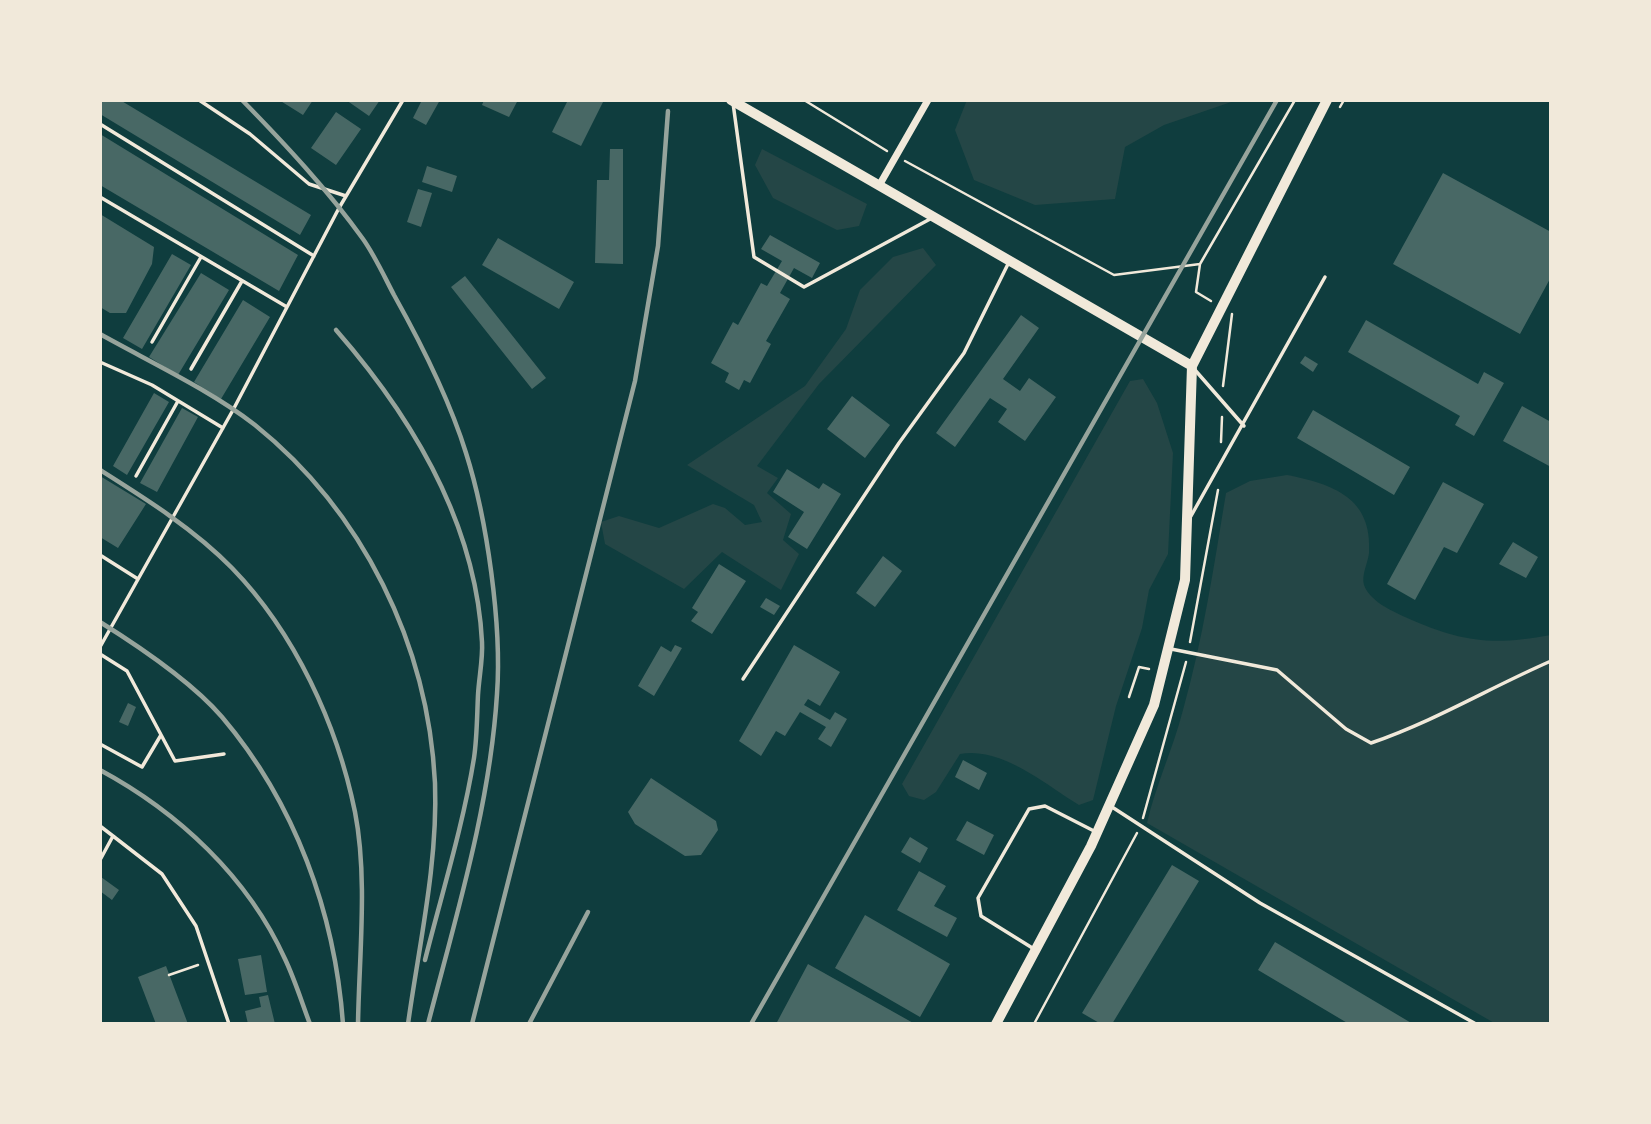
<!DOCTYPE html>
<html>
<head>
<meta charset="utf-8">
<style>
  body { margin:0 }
  #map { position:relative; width:1651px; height:1124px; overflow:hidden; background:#0f3d3e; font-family:Roboto,sans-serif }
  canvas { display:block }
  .frame { position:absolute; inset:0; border:102px solid #f1e9da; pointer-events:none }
</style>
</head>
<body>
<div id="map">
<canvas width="1651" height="1124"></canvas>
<div class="frame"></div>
</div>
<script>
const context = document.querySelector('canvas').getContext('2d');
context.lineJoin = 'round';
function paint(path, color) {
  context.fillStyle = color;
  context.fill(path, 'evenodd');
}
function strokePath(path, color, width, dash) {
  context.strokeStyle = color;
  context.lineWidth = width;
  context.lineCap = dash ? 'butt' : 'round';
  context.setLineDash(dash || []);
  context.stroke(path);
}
const green = new Path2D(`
  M 967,100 L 1237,100 L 1164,125 L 1125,147 L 1115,199 L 1035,205 L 974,180 L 955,130 Z
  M 762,149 L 867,204 L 859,226 L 837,230 L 773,198 L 755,165 Z
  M 923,248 L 936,265 L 819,384 L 757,466 L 778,478 L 767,493 L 791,514 L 783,540 L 799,554 L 781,590 L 722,552 L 684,589 L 605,544 L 601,522 L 619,516 L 659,528 L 713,504 L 725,508 L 745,525 L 762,522 L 754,505 L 687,465 L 805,386 L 846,329 L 860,290 L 893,257 Z
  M 1143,379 L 1157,403 L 1173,453 L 1168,554 L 1149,590 L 1142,628 L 1116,706 L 1093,800 L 1079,805 C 1045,784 1001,746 960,754 L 936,792 L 924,800 L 909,796 L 902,784 L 1130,381 Z
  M 1287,475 C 1333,484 1373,498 1369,553 C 1368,563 1361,575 1364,585 C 1370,601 1390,610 1405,617 C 1461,642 1491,646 1551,635 L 1551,1024 L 1496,1024 L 1147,823 C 1156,784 1173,749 1183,710 C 1203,639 1214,566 1226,493 L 1250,481 Z`);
const building = new Path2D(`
  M 100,100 L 120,100 L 311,215 L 300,235 L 100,114 Z
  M 279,100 L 313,100 L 303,115 Z
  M 346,100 L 380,100 L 369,116 Z
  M 422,100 L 440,100 L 426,125 L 413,118 Z
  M 484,100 L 518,100 L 509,117 L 482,105 Z
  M 568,100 L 604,100 L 581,146 L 552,132 Z
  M 336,112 L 361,129 L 336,165 L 311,148 Z
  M 100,134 L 298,255 L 279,291 L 100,185 Z
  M 610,149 L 623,149 L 623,264 L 595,263 L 597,180 L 609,180 Z
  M 427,166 L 457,176 L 452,192 L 422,182 Z
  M 1443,173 L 1551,232 L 1551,277 L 1520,334 L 1393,264 Z
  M 418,189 L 432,193 L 421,227 L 407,222 Z
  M 100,214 L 154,247 L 152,264 L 126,313 L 110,313 L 100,307 Z
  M 770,235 L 820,263 L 812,278 L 794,268 L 780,293 L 790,299 L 766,341 L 771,344 L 750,383 L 744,380 L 739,390 L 725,382 L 729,373 L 711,363 L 733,322 L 738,325 L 761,283 L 767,286 L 782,261 L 761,249 Z
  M 498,238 L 574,282 L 559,309 L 482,265 Z
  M 172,254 L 191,265 L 142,349 L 123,338 Z
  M 201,273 L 229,290 L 178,375 L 149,357 Z
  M 465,276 L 546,378 L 532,389 L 451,287 Z
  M 243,300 L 270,317 L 221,399 L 194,382 Z
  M 1021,315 L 1039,328 L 1003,379 L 1020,391 L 1029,378 L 1056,397 L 1025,441 L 998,422 L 1007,409 L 990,398 L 955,447 L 936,433 Z
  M 1366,320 L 1478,384 L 1484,372 L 1504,383 L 1474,436 L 1455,425 L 1460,416 L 1348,352 Z
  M 1305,356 L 1318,364 L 1313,372 L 1300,363 Z
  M 154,393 L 169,402 L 127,475 L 113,466 Z
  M 852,396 L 890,425 L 865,458 L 827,429 Z
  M 1522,406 L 1551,422 L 1551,467 L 1503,441 Z
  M 182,408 L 198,417 L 157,492 L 140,483 Z
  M 1313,410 L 1410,467 L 1394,495 L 1297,438 Z
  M 787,469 L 819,489 L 823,483 L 841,494 L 807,549 L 788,537 L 804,512 L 773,492 Z
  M 100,476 L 146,504 L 118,548 L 100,537 Z
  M 1443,482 L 1484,504 L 1457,553 L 1444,547 L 1415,600 L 1387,584 Z
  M 1513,542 L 1538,557 L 1526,578 L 1499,564 Z
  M 883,556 L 902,571 L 875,607 L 856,593 Z
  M 719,564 L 746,581 L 712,634 L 691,621 L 698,612 L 692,608 Z
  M 766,598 L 780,606 L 774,615 L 760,607 Z
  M 675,645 L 682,648 L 654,696 L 638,686 L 661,646 L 671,652 Z
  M 794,645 L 840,672 L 820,706 L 808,699 L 804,705 L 830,720 L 835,712 L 847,719 L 831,747 L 818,739 L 826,727 L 800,712 L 785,736 L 776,731 L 761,756 L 739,741 Z
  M 128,703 L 136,707 L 128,726 L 119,722 Z
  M 963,760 L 987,773 L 979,790 L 955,777 Z
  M 651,778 L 716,821 L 718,830 L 701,855 L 685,856 L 635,824 L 628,812 Z
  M 967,821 L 994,835 L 984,855 L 956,840 Z
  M 910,837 L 928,848 L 920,863 L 901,852 Z
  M 1172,865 L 1199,881 L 1112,1024 L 1101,1024 L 1082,1013 Z
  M 919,871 L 946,886 L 934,906 L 957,918 L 947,937 L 897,910 Z
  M 101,877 L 119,890 L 112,900 L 100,891 Z
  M 865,915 L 950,964 L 920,1017 L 835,968 Z
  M 1275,942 L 1413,1024 L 1349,1024 L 1258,970 Z
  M 261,955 L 267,992 L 245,995 L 238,959 Z
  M 808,964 L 915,1024 L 776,1024 Z
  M 166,966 L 188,1024 L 156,1024 L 138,977 Z
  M 268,995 L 275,1024 L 248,1024 L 245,1011 L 261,1007 L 259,997 Z`);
const path = new Path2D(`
  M 804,100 L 887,151
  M 1340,107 L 1344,100
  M 905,161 L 1114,275 L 1200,264 L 1295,100
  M 1200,264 L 1196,292 L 1211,301
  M 1223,386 L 1232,314
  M 1221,442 L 1222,417
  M 1190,642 L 1218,490
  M 1129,697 L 1139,667 L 1149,669
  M 1143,818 L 1186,662
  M 169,975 L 198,965
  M 1034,1024 L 1137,833`);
const service = new Path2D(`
  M 199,100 L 250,134 L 309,184 L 346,196
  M 733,103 L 754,257 L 804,287 L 932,218
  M 100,124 L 314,256
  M 100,197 L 287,307
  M 152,342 L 201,257
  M 100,362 L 152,385 L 223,428
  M 191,369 L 242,281
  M 1195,370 L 1244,426
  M 136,476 L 178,401
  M 1191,516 L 1325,277
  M 100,555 L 138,579
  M 100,647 L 233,410 L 339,208 L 403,100
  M 1171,649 L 1277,670 L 1346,729 L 1371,743 C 1435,721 1489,688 1551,661
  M 100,654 L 127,671 L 175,761 L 224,754
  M 743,679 L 899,443 L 964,353 L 1008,264
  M 100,744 L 142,767 L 161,735
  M 1112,807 L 1260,903 L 1476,1024
  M 100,826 L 113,836 L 100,860
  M 113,836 L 162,874 L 196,926 L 229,1024
  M 1034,949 L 981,916 L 978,898 L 1029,809 L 1045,806 L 1094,831`);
const minor = new Path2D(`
  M 880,184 L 928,100`);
const primary = new Path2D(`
  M 731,100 L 1192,366
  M 996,1024 L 1091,846 L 1154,705 L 1185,580 L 1192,366 L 1327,100`);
const rail = new Path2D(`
  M 242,100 C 285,144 327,189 363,239 C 375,256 384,276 394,295 C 422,345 449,398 466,453 C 487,519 502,625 497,694 C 490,806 456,916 428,1024
  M 336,330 C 412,417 476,523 482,642 C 483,659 479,677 478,695 C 477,716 477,738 474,758 C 463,826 442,893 425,960
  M 100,334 C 150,362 210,390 255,425 C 363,512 428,644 435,783 C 438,863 419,945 408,1024
  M 100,470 C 146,499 194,529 232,568 C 295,633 337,724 355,812 C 368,878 359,957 358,1024
  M 100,622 C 140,647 191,681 222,717 C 295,803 335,913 343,1024
  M 100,770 C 178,812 248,877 285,959 C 295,980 302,1003 310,1024
  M 472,1024 L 635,381 L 658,246 L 668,111
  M 529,1024 L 588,912
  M 751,1024 L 1277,100`);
paint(green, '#244646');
paint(building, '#486865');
strokePath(path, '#f1e9da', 2.5);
strokePath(service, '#f1e9da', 3.5);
strokePath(minor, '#f1e9da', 7);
strokePath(primary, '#f1e9da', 10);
strokePath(rail, '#97a49c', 4.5);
</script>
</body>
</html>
